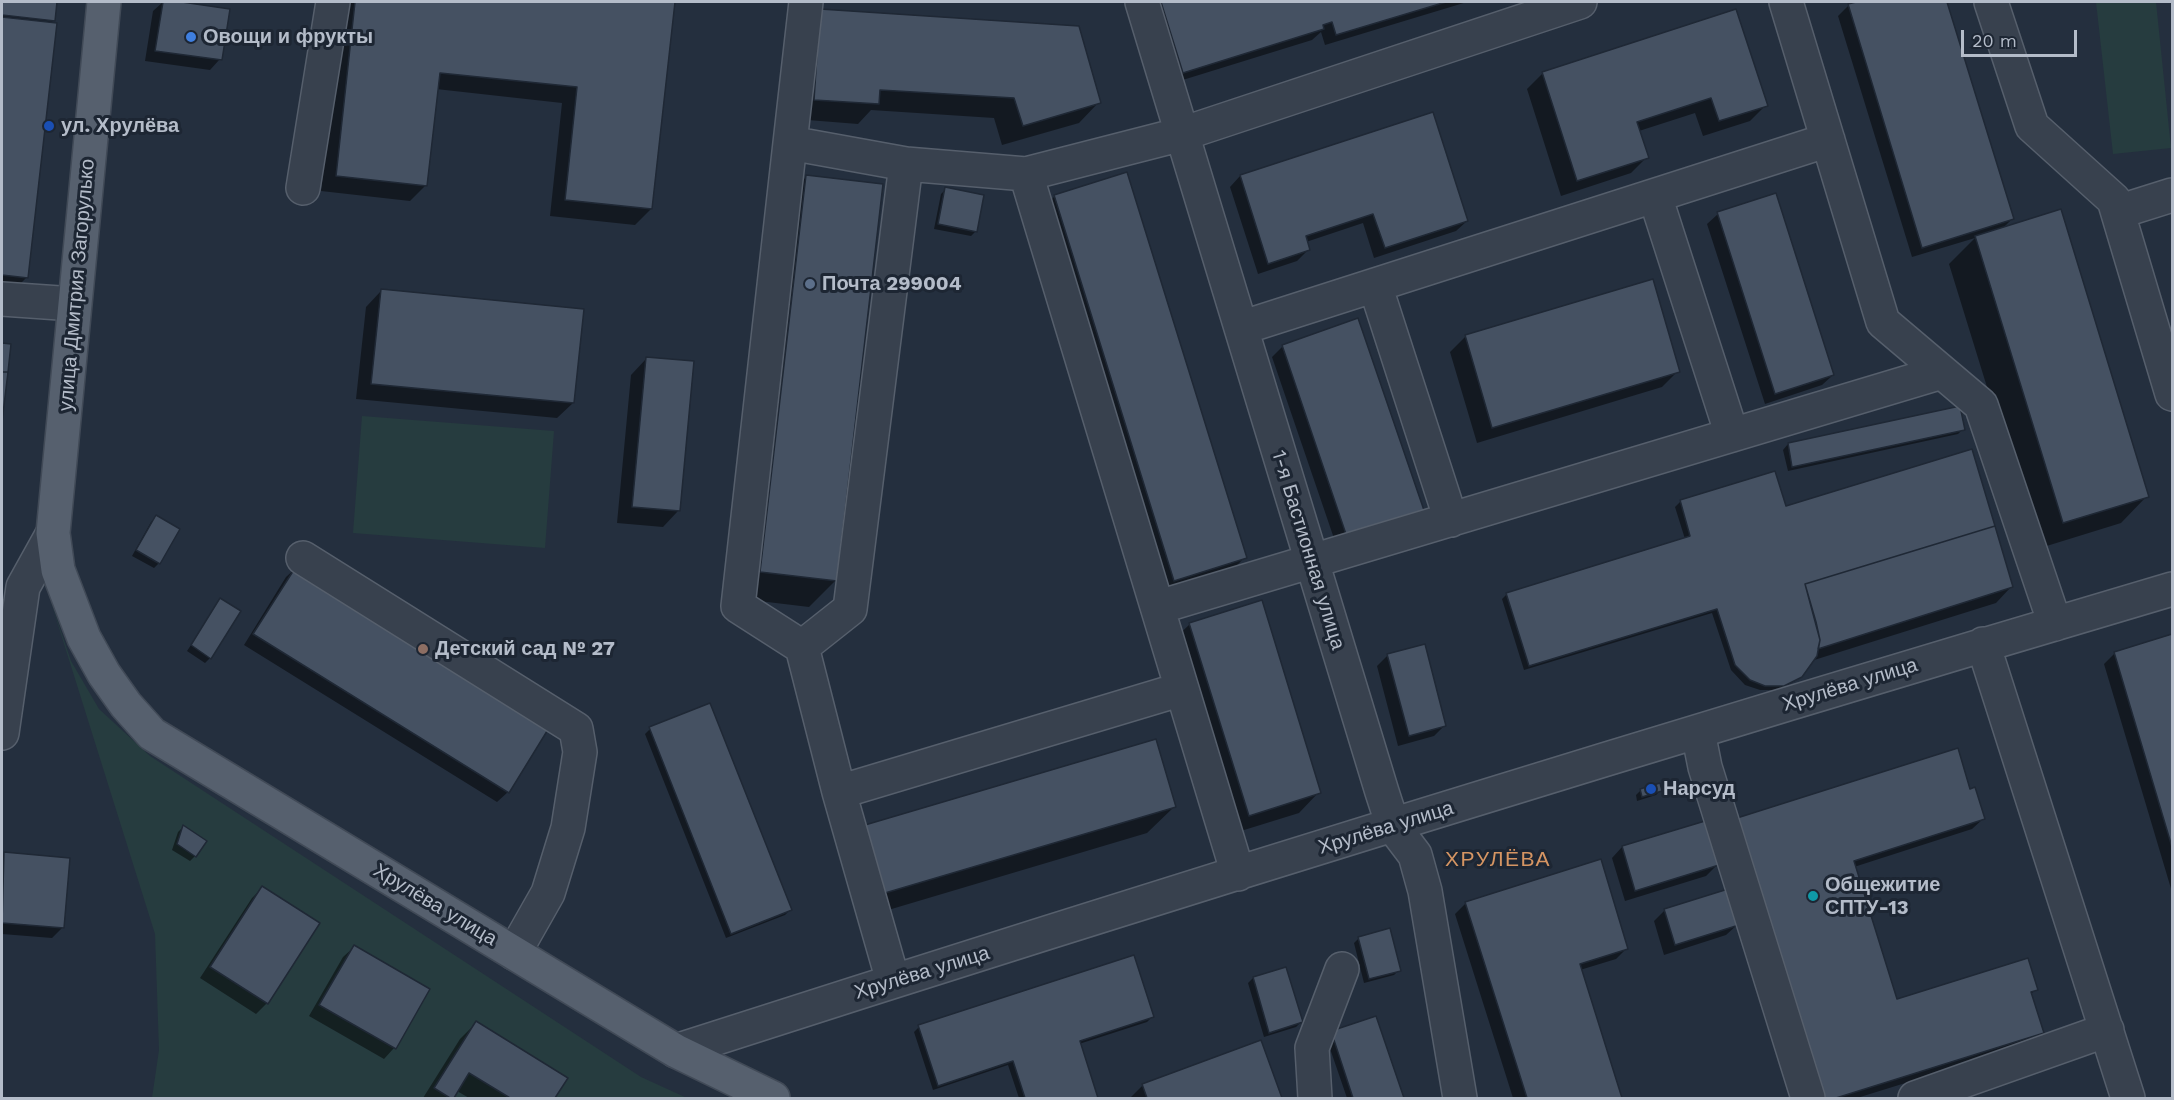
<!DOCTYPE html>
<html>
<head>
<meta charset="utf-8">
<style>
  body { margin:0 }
  #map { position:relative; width:2174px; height:1100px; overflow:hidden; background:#242f3e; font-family:"Work Sans",sans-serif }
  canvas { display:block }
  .frame { position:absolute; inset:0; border:3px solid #b4bcc9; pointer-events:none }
  .scale { position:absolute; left:1961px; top:30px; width:116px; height:27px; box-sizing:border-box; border:3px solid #b4bcc9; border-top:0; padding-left:8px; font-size:18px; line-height:21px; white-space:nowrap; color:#b4bcc9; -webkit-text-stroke:4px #1d2633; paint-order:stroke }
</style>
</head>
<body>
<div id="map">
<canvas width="2174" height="1100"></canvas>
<div class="frame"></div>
<div class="scale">20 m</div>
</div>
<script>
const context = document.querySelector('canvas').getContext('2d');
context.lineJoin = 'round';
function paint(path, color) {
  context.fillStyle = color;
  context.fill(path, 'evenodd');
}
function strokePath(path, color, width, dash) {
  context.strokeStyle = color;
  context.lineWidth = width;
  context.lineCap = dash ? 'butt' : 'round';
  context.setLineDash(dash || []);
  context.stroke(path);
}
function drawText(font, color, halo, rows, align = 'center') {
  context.font = font + ' "Work Sans",sans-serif';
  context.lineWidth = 6;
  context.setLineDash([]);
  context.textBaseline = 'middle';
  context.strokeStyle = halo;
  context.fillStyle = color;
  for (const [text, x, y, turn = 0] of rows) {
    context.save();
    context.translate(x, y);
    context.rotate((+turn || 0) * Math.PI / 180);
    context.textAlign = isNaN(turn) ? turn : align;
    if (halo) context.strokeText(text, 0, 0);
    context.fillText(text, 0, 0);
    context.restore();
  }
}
const green = new Path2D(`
  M 2096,2 L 2156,2 L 2171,148 L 2113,154 Z
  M 362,416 L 554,431 L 545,548 L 353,533 Z
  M 50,599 L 71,661 L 99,709 L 150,756 L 641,1077 L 687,1098 L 152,1098 L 159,1050 L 155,934 Z`);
const shadow = new Path2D(`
  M 2,2 L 56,2 L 54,20 L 50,24 L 27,277 L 16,288 L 2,286 Z
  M 163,2 L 228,10 L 220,59 L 210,70 L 145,61 L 153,11 Z
  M 342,2 L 674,2 L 651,209 L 635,225 L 550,216 L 562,103 L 436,89 L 426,185 L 410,201 L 321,191 Z
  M 1154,2 L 1467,2 L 1325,45 L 1321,32 L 1312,40 L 1173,83 Z
  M 1861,2 L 1945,2 L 2012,219 L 2002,229 L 2147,496 L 2121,523 L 2037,549 L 1949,264 L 1975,238 L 1912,257 L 1838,16 L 1849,5 Z
  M 800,31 L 1099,102 L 1079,123 L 1002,145 L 994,118 L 871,110 L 858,124 L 795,119 Z
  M 1543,73 L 1766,105 L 1750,121 L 1703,136 L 1695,113 L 1639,131 L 1647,157 L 1631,173 L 1561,196 L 1527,89 Z
  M 1126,174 L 1245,557 L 1219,584 L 1147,606 L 1028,223 L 1054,197 Z
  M 1240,176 L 1467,221 L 1456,231 L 1374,258 L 1363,223 L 1306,242 L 1308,250 L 1297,261 L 1258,274 L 1230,187 Z
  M 806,177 L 836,580 L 809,607 L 734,598 L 780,204 Z
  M 946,189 L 976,231 L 971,236 L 934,229 L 941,194 Z
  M 1718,214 L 1833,375 L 1822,385 L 1765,404 L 1707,224 Z
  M 1652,281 L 1678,371 L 1662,387 L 1477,443 L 1450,352 L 1465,337 Z
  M 381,291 L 573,403 L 557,418 L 356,399 L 366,307 Z
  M 2,345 L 9,345 L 2,410 Z
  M 1283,346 L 1425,519 L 1340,556 L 1272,357 Z
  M 646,359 L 678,511 L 663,527 L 617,523 L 631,375 Z
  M 1963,429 L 1958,434 L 1788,471 L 1783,450 L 1788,444 Z
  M 1774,473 L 1785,508 L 2011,587 L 1996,603 L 1811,661 L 1795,681 L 1777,690 L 1760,690 L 1745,685 L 1731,670 L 1712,613 L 1524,670 L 1502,599 L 1507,594 L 1685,539 L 1675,507 L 1680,502 ZM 1806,594 L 1809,594 L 1812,606 L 1809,607 Z
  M 156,517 L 159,563 L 154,568 L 132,556 L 151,522 Z
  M 297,567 L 508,792 L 497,802 L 244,645 L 286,577 Z
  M 221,600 L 210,658 L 205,663 L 187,651 Z
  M 1190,624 L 1319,792 L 1299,813 L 1228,835 L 1169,644 Z
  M 2172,636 L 2172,892 L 2104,664 L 2114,654 Z
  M 1388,655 L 1445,725 L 1434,736 L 1398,746 L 1377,666 Z
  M 650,729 L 790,910 L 785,915 L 726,938 L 645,734 Z
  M 1641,790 L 1661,790 L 1656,795 L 1637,801 L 1636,795 Z
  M 1970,791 L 1983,819 L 1972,829 L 1854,867 L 1896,1001 L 2036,989 L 2030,995 L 2042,1033 L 2031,1044 L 1857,1098 L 1811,1098 L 1738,819 Z
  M 1174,807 L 1147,833 L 858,919 L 840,853 Z
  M 183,827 L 195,856 L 190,861 L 172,850 L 178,832 Z
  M 1622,847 L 1717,865 L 1706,876 L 1625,901 L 1612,858 Z
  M 4,854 L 63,927 L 52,938 L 2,934 L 2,857 Z
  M 263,887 L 318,923 L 267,1003 L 256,1014 L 200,978 L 252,898 Z
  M 1466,903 L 1627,948 L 1616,959 L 1580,970 L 1620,1098 L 1513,1098 L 1455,914 Z
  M 1665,910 L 1737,925 L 1726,935 L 1664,955 L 1654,921 Z
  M 1359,938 L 1399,970 L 1394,975 L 1364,983 L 1354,943 Z
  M 354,947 L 394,1048 L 384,1059 L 309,1016 L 343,957 Z
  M 1253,978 L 1301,1022 L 1296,1027 L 1264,1037 L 1248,983 Z
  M 1152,1017 L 1147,1022 L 1079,1044 L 1097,1098 L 1019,1098 L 1008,1065 L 933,1090 L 914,1032 L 919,1027 Z
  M 1376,1018 L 1402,1098 L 1347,1098 L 1326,1037 Z
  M 476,1023 L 565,1078 L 553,1098 L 469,1098 L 457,1091 L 452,1098 L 423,1098 L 460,1039 Z
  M 1260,1042 L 1281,1098 L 1130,1098 L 1143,1085 Z`);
const building = new Path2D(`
  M 2,2 L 57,2 L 55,21 L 2,15 Z
  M 163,2 L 182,2 L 230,9 L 222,60 L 155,51 Z
  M 355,2 L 675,2 L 652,209 L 565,200 L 577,87 L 440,73 L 427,186 L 336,176 Z
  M 1161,2 L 1446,2 L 1336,35 L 1332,22 L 1323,25 L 1324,29 L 1183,73 Z
  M 1856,2 L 1947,2 L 2014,219 L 1922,248 L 1848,4 Z
  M 820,9 L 1079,26 L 1101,103 L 1023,126 L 1014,98 L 880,90 L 879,104 L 814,100 Z
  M 1736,9 L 1768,106 L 1719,121 L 1711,98 L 1637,122 L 1649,158 L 1577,181 L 1542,72 Z
  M 2,17 L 57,23 L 28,278 L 2,275 Z
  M 1433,112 L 1468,221 L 1385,248 L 1373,214 L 1306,236 L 1310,250 L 1268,264 L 1240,175 Z
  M 1127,172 L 1247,558 L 1174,581 L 1054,195 Z
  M 806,175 L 883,184 L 837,581 L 760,572 Z
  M 945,187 L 984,195 L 977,232 L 938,224 Z
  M 1776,193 L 1834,375 L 1775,394 L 1717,212 Z
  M 2061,209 L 2149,497 L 2063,523 L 1975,236 Z
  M 1653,279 L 1680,372 L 1492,428 L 1465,335 Z
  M 381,289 L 584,309 L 574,403 L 371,384 Z
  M 1358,318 L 1427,519 L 1350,546 L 1282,345 Z
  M 2,343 L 11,344 L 8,372 L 2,372 Z
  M 646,357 L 694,361 L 680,511 L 632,507 Z
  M 2,372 L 8,372 L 2,422 Z
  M 1960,406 L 1965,430 L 1792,467 L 1788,443 Z
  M 1972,449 L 1995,526 L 1805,584 L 1820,640 L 1817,656 L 1802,677 L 1784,686 L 1765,686 L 1750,680 L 1735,665 L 1717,609 L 1529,666 L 1506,593 L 1690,536 L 1680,500 L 1775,471 L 1786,506 Z
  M 156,515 L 180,529 L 160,564 L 136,550 Z
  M 1995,526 L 2013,587 L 1818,649 L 1820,640 L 1816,622 L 1805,584 Z
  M 297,565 L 552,723 L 509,793 L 253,634 Z
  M 220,598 L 241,611 L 211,659 L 191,645 Z
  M 1262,600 L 1321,793 L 1249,816 L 1189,623 Z
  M 2172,634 L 2172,847 L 2114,652 Z
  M 1425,644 L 1446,726 L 1409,736 L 1387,654 Z
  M 710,703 L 792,910 L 731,934 L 649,727 Z
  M 1156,739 L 1176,807 L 885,893 L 865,825 Z
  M 1958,748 L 1970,789 L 1975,787 L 1985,819 L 1854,861 L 1897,999 L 2028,958 L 2038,990 L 2031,992 L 2044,1033 L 1836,1098 L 1825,1098 L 1737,818 Z
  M 1660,783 L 1662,791 L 1642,797 L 1640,789 Z
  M 1705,821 L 1719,865 L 1635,891 L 1622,846 Z
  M 183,825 L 207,841 L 196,857 L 177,844 Z
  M 4,852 L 70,858 L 64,928 L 2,923 Z
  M 1601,859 L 1628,949 L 1580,964 L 1622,1098 L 1527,1098 L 1465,902 Z
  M 262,886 L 320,923 L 268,1004 L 210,967 Z
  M 1728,889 L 1739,925 L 1675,945 L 1664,909 Z
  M 1390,928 L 1401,971 L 1369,979 L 1358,937 Z
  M 354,945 L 430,989 L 396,1049 L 319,1005 Z
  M 1134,955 L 1154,1017 L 1080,1041 L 1098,1098 L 1025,1098 L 1013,1061 L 938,1086 L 918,1025 Z
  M 1286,967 L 1303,1022 L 1269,1033 L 1253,977 Z
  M 1376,1016 L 1404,1098 L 1353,1098 L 1331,1031 Z
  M 476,1021 L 568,1078 L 555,1098 L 510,1098 L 469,1073 L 454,1098 L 450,1098 L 434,1088 Z
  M 1261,1040 L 1282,1098 L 1147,1098 L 1142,1084 Z`);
const minor = new Path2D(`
  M 1142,2 L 1382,792 L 1393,826 L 1415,855 L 1425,891 L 1460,1098
  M 1786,2 L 1883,322 L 1981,405 L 2055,624
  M 1991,2 L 2032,126 L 2114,200 L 2172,394
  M 790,143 L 806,2
  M 906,164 L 1026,174 L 1182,689
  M 1026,174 L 1182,134 L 1580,2
  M 303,188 L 333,2
  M 1655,196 L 1732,435
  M 2118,212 L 2172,195
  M 1375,285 L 1451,520
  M 2,299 L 74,304
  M 1241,328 L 1828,140
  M 303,558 L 576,729 L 580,752 L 568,828 L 548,893 L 514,953
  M 1159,607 L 1942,372
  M 1983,644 L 2128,1098
  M 802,647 L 738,606 L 790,143 L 906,164 L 850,609 L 802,647 L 839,792 L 893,981
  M 1698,732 L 1705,767 L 1808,1098
  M 2,733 L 23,587 L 53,533
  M 839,792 L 1182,689 L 1238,874
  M 676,1051 C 1173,891 1672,737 2172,589
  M 1315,1098 L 1312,1048 L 1342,969
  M 1915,1098 L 2107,1030`);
const major = new Path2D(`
  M 104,2 L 53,533 L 58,570 L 84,638 L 104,674 L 126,705 L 152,734 L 676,1051 L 773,1098`);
const markers = [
  [191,37,6,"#3f7fe0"],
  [49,126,6,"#1a4fb4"],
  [810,284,6,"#5c6f8a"],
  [423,649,6,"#8d6e63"],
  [1651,789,6,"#1a4fb4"],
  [1813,896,6,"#0f9aa8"]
];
const poiNames = [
  ["Овощи и фрукты",203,37],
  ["ул. Хрулёва",61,126],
  ["Почта 299004",822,284],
  ["Детский сад № 27",435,649],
  ["Нарсуд",1663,789],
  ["Общежитие",1825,885],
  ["СПТУ-13",1825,908]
];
const streetNames = [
  ["улица Дмитрия Загорулько",77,285,-85],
  ["1-я Бастионная улица",1308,550,73],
  ["Хрулёва улица",1850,685,-17],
  ["Хрулёва улица",1386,828,-17],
  ["Хрулёва улица",435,905,31],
  ["Хрулёва улица",922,973,-17]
];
const neighbourhoodNames = [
  ["ХРУЛЁВА",1498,860]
];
paint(green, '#263c3f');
paint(shadow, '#0007');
paint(building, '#455162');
strokePath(building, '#1f2835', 1.5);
strokePath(minor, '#565f6c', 36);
strokePath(major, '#414a57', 36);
strokePath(minor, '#38414e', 33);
strokePath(major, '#56606e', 33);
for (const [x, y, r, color] of markers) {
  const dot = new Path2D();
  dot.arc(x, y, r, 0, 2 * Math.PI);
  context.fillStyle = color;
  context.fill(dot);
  strokePath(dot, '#1d2633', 2);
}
drawText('bold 20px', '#b4bcc9', '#1d2633', poiNames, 'left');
drawText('20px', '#b4bcc9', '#1d2633', streetNames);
context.letterSpacing = '1.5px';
drawText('21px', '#d59563', '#1d2633', neighbourhoodNames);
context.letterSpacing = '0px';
</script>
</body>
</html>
